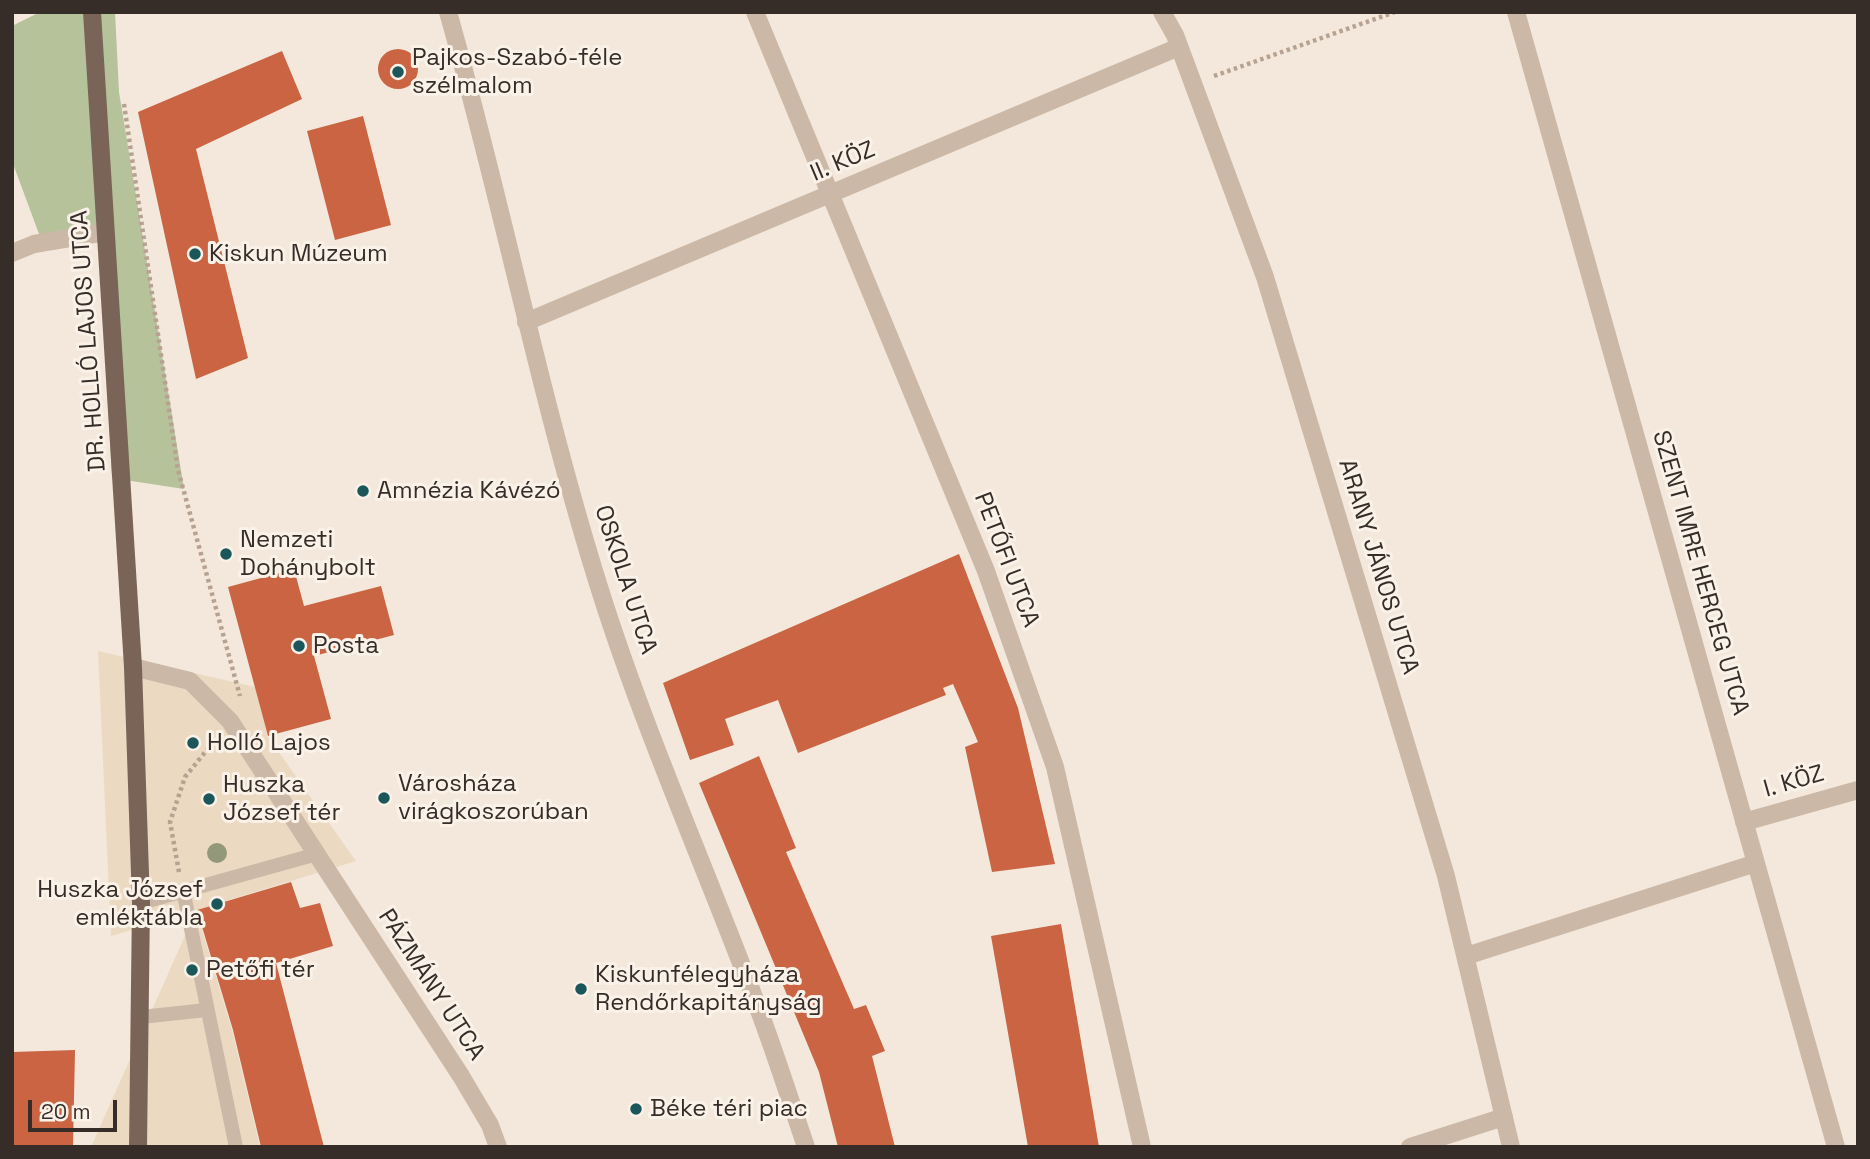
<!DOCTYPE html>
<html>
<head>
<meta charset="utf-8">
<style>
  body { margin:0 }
  #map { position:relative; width:1870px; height:1159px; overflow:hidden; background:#f3e8db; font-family:"Space Grotesk",sans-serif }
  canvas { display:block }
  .frame { position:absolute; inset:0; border:14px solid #372d28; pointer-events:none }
  .scale { position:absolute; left:28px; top:1100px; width:89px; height:32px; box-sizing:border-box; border:4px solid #372d28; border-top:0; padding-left:9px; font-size:21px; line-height:24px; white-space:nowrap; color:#372d28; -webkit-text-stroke:5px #faf2e8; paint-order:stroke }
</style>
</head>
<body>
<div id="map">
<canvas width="1870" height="1159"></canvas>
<div class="frame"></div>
<div class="scale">20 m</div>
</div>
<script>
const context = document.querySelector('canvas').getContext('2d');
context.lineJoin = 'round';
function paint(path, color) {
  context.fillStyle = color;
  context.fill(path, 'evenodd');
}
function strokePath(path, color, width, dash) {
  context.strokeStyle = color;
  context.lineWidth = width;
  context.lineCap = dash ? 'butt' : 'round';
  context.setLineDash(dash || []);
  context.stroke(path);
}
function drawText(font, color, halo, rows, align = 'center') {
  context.font = font + ' "Space Grotesk",sans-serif';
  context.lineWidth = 6;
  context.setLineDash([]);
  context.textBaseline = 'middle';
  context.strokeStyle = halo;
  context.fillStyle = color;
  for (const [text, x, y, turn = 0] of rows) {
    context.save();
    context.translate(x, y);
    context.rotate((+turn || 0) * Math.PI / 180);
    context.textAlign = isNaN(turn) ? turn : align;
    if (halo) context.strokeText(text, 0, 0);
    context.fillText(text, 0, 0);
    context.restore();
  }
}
const green = new Path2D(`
  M 40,12 L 115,12 L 119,92 L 184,489 L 112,478 L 94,154 L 97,232 L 42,242 L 12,161 L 12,26 Z`);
const plaza = new Path2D(`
  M 98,651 L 255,687 L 268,737 L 356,861 L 196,910 L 232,1030 L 260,1147 L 91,1147 L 196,911 L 111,936 Z`);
const building = new Path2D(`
  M378 69a20 20 0 1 1 40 0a20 20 0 1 1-40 0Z
  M 282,51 L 302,99 L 196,149 L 248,358 L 196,379 L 138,112 Z
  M 363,116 L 391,225 L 335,240 L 307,131 Z
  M 959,554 L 1018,708 L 1055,864 L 992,872 L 965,747 L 978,742 L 953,684 L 943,688 L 946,695 L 798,753 L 778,700 L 725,719 L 734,745 L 690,760 L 663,683 Z
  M 294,569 L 304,606 L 381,586 L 394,635 L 314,656 L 331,719 L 268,736 L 228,587 Z
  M 759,756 L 796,848 L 786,852 L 854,1009 L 866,1005 L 885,1051 L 872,1056 L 895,1147 L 838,1147 L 819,1072 L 699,783 Z
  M 291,882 L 300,908 L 320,903 L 333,946 L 276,963 L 324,1147 L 261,1147 L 233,1030 L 197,910 Z
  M 1061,924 L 1099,1147 L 1028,1147 L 991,936 Z
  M 75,1050 L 73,1147 L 12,1147 L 12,1052 Z`);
const path = new Path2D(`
  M 1214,76 L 1395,12
  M 124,104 L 178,470 L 240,696
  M 179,872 L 170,822 L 185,777 L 215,740`);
const service = new Path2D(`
  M 183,890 L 236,1147
  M 141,903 L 317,854
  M 141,1017 L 206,1010`);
const minor = new Path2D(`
  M 448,12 C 501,198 538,389 595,574 C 640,721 703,861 757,1005 C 775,1052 790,1100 806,1147
  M 755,12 L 986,571 L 1055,767 L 1142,1147
  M 1162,12 L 1175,35 L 1265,277 L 1446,876 L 1511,1147
  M 1516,12 L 1836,1147
  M 12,253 L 34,244 L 106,232
  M 526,322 L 1179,47
  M 133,667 L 190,681 L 230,721 L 461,1076 L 490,1125 L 498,1147
  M 1744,822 L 1858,790
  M 1466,956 L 1756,863
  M 1410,1147 L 1504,1117`);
const primary = new Path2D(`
  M 92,12 L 133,667 L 141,903 L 138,1147`);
const trees = [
  [217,853]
];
const markers = [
  [398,72,7,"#1b565a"],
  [195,254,7,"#1b565a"],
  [363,491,7,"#1b565a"],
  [226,554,7,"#1b565a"],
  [299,646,7,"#1b565a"],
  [193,743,7,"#1b565a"],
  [384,798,7,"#1b565a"],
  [209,799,7,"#1b565a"],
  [217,904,7,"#1b565a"],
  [192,970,7,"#1b565a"],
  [581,989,7,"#1b565a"],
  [636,1109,7,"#1b565a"]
];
const poiNames = [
  ["Pajkos-Szabó-féle",412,58],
  ["szélmalom",412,86],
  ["Kiskun Múzeum",209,254],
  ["Amnézia Kávézó",377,491],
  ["Nemzeti",240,540],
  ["Dohánybolt",240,568],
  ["Posta",313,646],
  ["Holló Lajos",207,743],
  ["Városháza",398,784],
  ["virágkoszorúban",398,812],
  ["Huszka",223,785],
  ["József tér",223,813],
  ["Huszka József",203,890,"right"],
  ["emléktábla",203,918,"right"],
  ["Petőfi tér",206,970],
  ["Kiskunfélegyháza",595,975],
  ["Rendőrkapitányság",595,1003],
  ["Béke téri piac",650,1109]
];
const streetNames = [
  ["II. KÖZ",843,162,-23],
  ["DR. HOLLÓ LAJOS UTCA",89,341,-94],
  ["PETŐFI UTCA",1006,560,69],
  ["ARANY JÁNOS UTCA",1378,567,73],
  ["SZENT IMRE HERCEG UTCA",1700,573,74],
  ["OSKOLA UTCA",625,580,72],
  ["I. KÖZ",1794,782,-16],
  ["PÁZMÁNY UTCA",431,985,57]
];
paint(green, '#b5c29a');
paint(plaza, '#ebd9c2');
paint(building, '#ca6442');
strokePath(path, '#b7a291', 4.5, [3.5, 3.5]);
strokePath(service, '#cbb8a7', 14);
strokePath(minor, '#cbb8a7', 18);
strokePath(primary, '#7a6458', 18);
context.fillStyle = '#94987a';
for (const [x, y] of trees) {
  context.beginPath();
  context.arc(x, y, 10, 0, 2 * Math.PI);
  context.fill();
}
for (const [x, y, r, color] of markers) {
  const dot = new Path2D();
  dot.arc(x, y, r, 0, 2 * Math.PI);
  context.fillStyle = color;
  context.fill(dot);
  strokePath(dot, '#faf2e8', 2.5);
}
drawText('24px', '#372d28', '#faf2e8', poiNames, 'left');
drawText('24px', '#372d28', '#faf2e8', streetNames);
</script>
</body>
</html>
